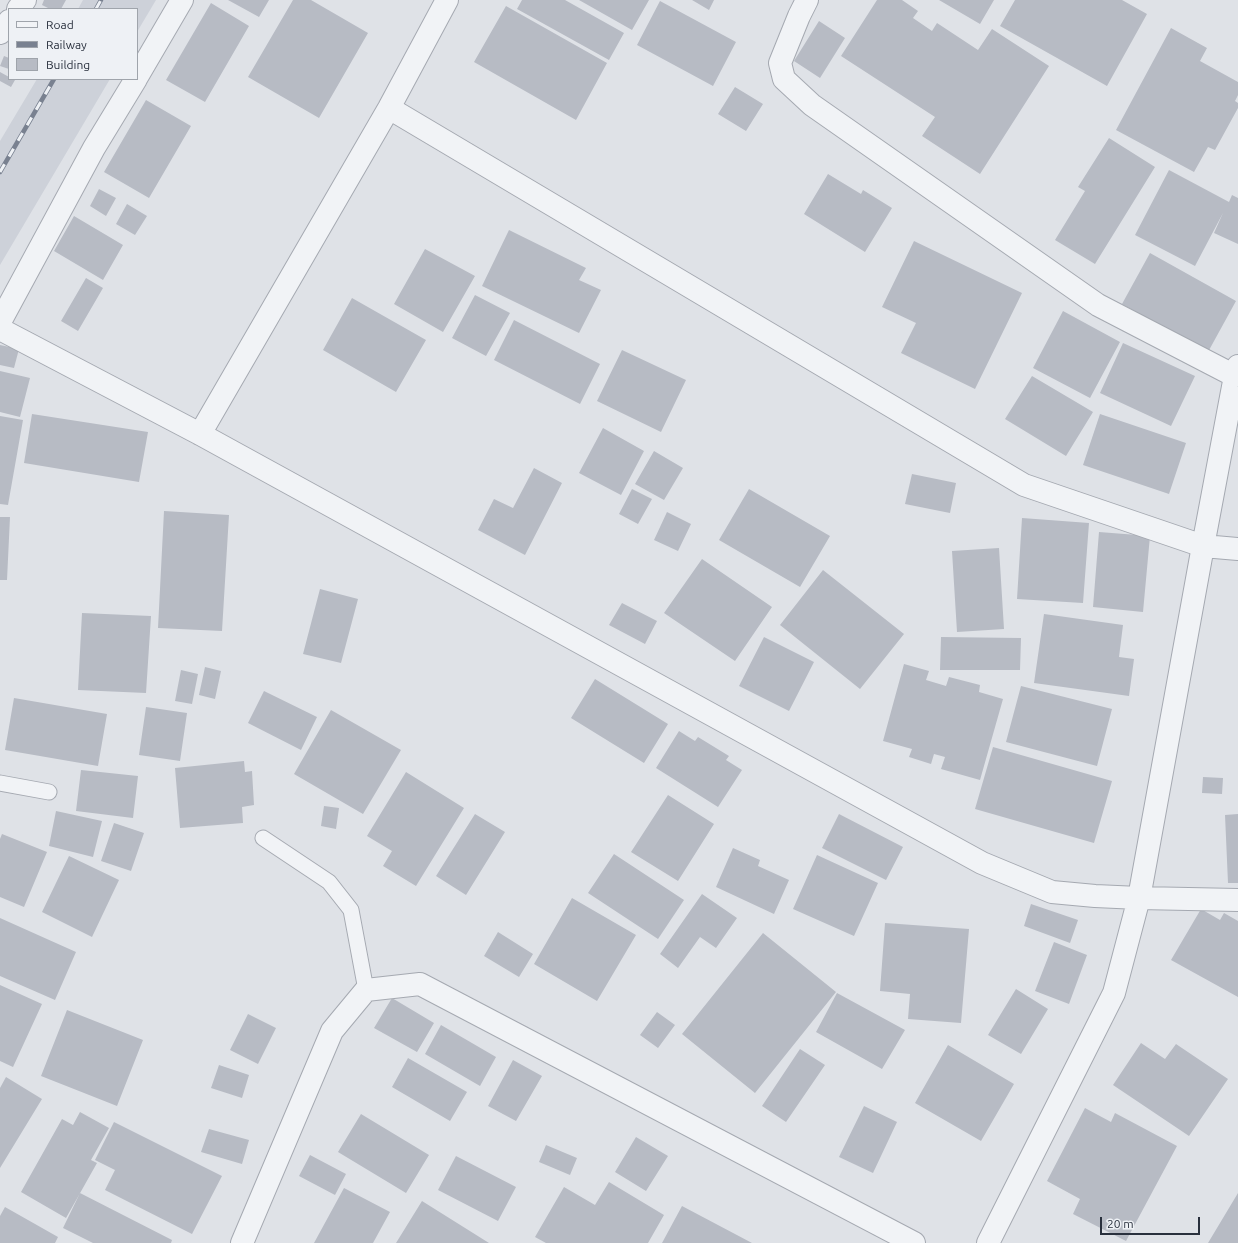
<!DOCTYPE html>
<html>
<head>
<meta charset="utf-8">
<style>
  body { margin:0 }
  #map { position:relative; width:1238px; height:1243px; overflow:hidden; background:#dfe2e7; font-family:Ubuntu,sans-serif }
  canvas { display:block }
  .legend { position:absolute; left:8px; top:8px; width:130px; height:72px; box-sizing:border-box; background:#eef1f5; border:1px solid #9fa4ab; margin:0; padding:5px 7px; list-style:none; font-size:12px; color:#29303d }
  .legend li { display:flex; align-items:center; gap:8px; height:20px }
  .legend b { width:20px; border:1px solid #9fa4ab }
  .scale { position:absolute; left:1100px; top:1217px; width:100px; height:18px; box-sizing:border-box; border:2px solid #29303d; border-top:0; padding-left:5px; font-size:12px; line-height:14px; white-space:nowrap; color:#29303d; -webkit-text-stroke:3px #eef1f5; paint-order:stroke }
</style>
</head>
<body>
<div id="map">
<canvas width="1238" height="1243"></canvas>
<ul class="legend">
<li><b style="height:5px;background:#f1f3f6"></b>Road</li>
<li><b style="height:5px;background:#798190"></b>Railway</li>
<li><b style="height:11px;background:#b7bbc4"></b>Building</li>
</ul>
<div class="scale">20 m</div>
</div>
<script>
const context = document.querySelector('canvas').getContext('2d');
context.lineJoin = 'round';
function paint(path, color) {
  context.fillStyle = color;
  context.fill(path, 'evenodd');
}
function strokePath(path, color, width, dash) {
  context.strokeStyle = color;
  context.lineWidth = width;
  context.lineCap = dash ? 'butt' : 'round';
  context.setLineDash(dash || []);
  context.stroke(path);
}
const built = new Path2D(`
  M 83,0 L 156,0 L 137,32 L 137,9 L 78,9 Z
  M 37,79 L 110,79 L 0,265 L 0,141 Z`);
const building = new Path2D(`
  M 44,0 L 66,0 L 61,9 L 50,9 L 42,5 Z
  M 228,0 L 269,0 L 259,17 Z
  M 293,0 L 311,0 L 368,33 L 319,118 L 248,77 Z
  M 522,0 L 565,0 L 624,33 L 609,60 L 517,9 Z
  M 579,0 L 649,0 L 632,30 Z
  M 692,0 L 714,0 L 709,10 Z
  M 877,0 L 902,0 L 918,11 L 913,18 L 932,31 L 937,23 L 978,50 L 992,29 L 1049,66 L 980,174 L 922,136 L 935,117 L 841,56 Z
  M 939,0 L 994,0 L 980,24 Z
  M 1015,0 L 1122,0 L 1147,14 L 1107,86 L 1000,26 Z
  M 660,1 L 736,42 L 713,86 L 637,45 Z
  M 211,3 L 249,26 L 205,102 L 166,80 Z
  M 506,6 L 607,63 L 576,120 L 474,62 Z
  M 819,21 L 845,38 L 820,78 L 794,61 Z
  M 1171,28 L 1207,48 L 1200,61 L 1238,82 L 1238,95 L 1235,101 L 1238,103 L 1238,108 L 1215,150 L 1208,147 L 1194,172 L 1116,130 Z
  M 4,56 L 9,58 L 9,69 L 0,66 Z
  M 0,72 L 9,77 L 9,79 L 15,80 L 11,87 L 0,81 Z
  M 735,87 L 763,104 L 746,131 L 718,114 Z
  M 146,100 L 191,126 L 149,198 L 104,172 Z
  M 1109,138 L 1155,167 L 1095,264 L 1055,240 L 1085,191 L 1078,187 Z
  M 1169,170 L 1229,202 L 1232,195 L 1238,198 L 1238,244 L 1214,233 L 1223,213 L 1195,266 L 1135,235 Z
  M 828,174 L 861,194 L 863,190 L 892,208 L 865,252 L 804,214 Z
  M 99,189 L 116,198 L 106,216 L 90,206 Z
  M 127,204 L 147,216 L 135,235 L 116,224 Z
  M 74,216 L 123,245 L 103,280 L 54,251 Z
  M 509,230 L 586,268 L 579,280 L 601,290 L 579,333 L 482,286 Z
  M 914,241 L 1022,293 L 975,389 L 901,353 L 916,323 L 882,307 Z
  M 425,249 L 475,276 L 443,332 L 394,304 Z
  M 1150,253 L 1236,301 L 1208,352 L 1122,304 Z
  M 86,278 L 103,288 L 78,331 L 61,321 Z
  M 475,295 L 510,313 L 486,356 L 452,338 Z
  M 352,298 L 426,340 L 396,392 L 323,350 Z
  M 1063,311 L 1120,342 L 1090,398 L 1033,368 Z
  M 514,320 L 600,364 L 580,404 L 494,360 Z
  M 1123,343 L 1195,376 L 1171,426 L 1100,393 Z
  M 0,345 L 19,349 L 14,368 L 0,365 Z
  M 622,350 L 686,380 L 661,432 L 597,401 Z
  M 0,371 L 30,378 L 20,417 L 0,412 Z
  M 1032,376 L 1093,412 L 1066,456 L 1005,419 Z
  M 32,414 L 148,432 L 139,482 L 24,463 Z
  M 1100,414 L 1186,443 L 1169,494 L 1083,465 Z
  M 0,416 L 23,420 L 8,505 L 0,504 Z
  M 603,428 L 644,451 L 621,495 L 579,473 Z
  M 654,451 L 683,468 L 664,500 L 635,484 Z
  M 534,468 L 562,483 L 525,555 L 478,530 L 494,499 L 513,508 Z
  M 912,474 L 956,483 L 950,513 L 905,504 Z
  M 632,489 L 652,499 L 638,524 L 619,514 Z
  M 749,489 L 830,536 L 800,587 L 719,540 Z
  M 164,511 L 229,515 L 222,631 L 158,628 Z
  M 667,512 L 691,524 L 678,551 L 654,540 Z
  M 0,517 L 10,517 L 7,580 L 0,580 Z
  M 1022,518 L 1089,523 L 1083,603 L 1017,599 Z
  M 1099,532 L 1150,536 L 1143,612 L 1093,607 Z
  M 999,548 L 1004,629 L 957,632 L 952,551 Z
  M 702,559 L 772,607 L 735,661 L 664,613 Z
  M 823,570 L 904,634 L 860,689 L 780,625 Z
  M 320,589 L 358,599 L 341,663 L 303,654 Z
  M 622,603 L 657,621 L 645,644 L 609,625 Z
  M 82,613 L 151,616 L 146,693 L 78,690 Z
  M 1044,614 L 1123,625 L 1119,657 L 1134,659 L 1129,696 L 1034,683 Z
  M 764,637 L 814,662 L 789,711 L 739,686 Z
  M 941,637 L 1021,638 L 1020,670 L 940,670 Z
  M 904,664 L 929,671 L 926,680 L 946,686 L 949,677 L 980,685 L 979,692 L 1003,699 L 980,780 L 941,769 L 945,757 L 934,754 L 931,764 L 909,757 L 912,749 L 883,741 Z
  M 205,667 L 221,671 L 215,699 L 199,695 Z
  M 181,670 L 198,674 L 192,704 L 175,701 Z
  M 595,679 L 668,724 L 644,763 L 571,718 Z
  M 1021,686 L 1112,709 L 1097,766 L 1006,742 Z
  M 264,691 L 317,717 L 301,750 L 248,723 Z
  M 14,698 L 107,714 L 98,766 L 5,750 Z
  M 146,707 L 187,713 L 180,761 L 139,755 Z
  M 331,710 L 401,750 L 363,814 L 294,774 Z
  M 679,731 L 695,741 L 698,737 L 729,756 L 726,760 L 742,770 L 718,807 L 656,768 Z
  M 993,747 L 1112,781 L 1094,843 L 975,809 Z
  M 244,761 L 245,772 L 252,771 L 254,805 L 242,807 L 243,823 L 180,828 L 175,768 Z
  M 81,770 L 138,776 L 133,818 L 76,811 Z
  M 406,772 L 464,808 L 416,886 L 383,866 L 392,851 L 367,836 Z
  M 1203,777 L 1223,778 L 1222,794 L 1202,793 Z
  M 668,795 L 714,824 L 678,881 L 631,852 Z
  M 324,806 L 339,808 L 336,829 L 321,826 Z
  M 56,811 L 102,821 L 93,857 L 49,846 Z
  M 475,814 L 505,832 L 466,895 L 436,876 Z
  M 839,814 L 903,847 L 886,880 L 822,848 Z
  M 1238,814 L 1238,883 L 1228,883 L 1225,815 Z
  M 114,823 L 144,833 L 131,871 L 101,861 Z
  M 2,834 L 47,852 L 24,907 L 0,897 L 0,839 Z
  M 733,848 L 760,860 L 758,866 L 789,880 L 774,914 L 716,887 Z
  M 614,854 L 684,900 L 658,939 L 588,893 Z
  M 817,855 L 878,883 L 854,936 L 793,909 Z
  M 69,856 L 119,880 L 92,937 L 42,912 Z
  M 702,894 L 737,918 L 716,948 L 700,937 L 678,968 L 660,954 Z
  M 572,898 L 636,935 L 597,1001 L 534,964 Z
  M 1031,904 L 1078,920 L 1070,943 L 1024,926 Z
  M 1201,909 L 1220,920 L 1224,913 L 1238,921 L 1238,997 L 1171,960 Z
  M 0,918 L 76,952 L 55,1000 L 0,976 Z
  M 885,923 L 969,929 L 961,1023 L 908,1019 L 910,994 L 880,991 Z
  M 498,932 L 533,954 L 519,977 L 484,956 Z
  M 763,933 L 836,992 L 755,1093 L 682,1034 Z
  M 1054,942 L 1087,955 L 1069,1004 L 1035,991 Z
  M 0,985 L 42,1004 L 13,1067 L 0,1061 Z
  M 1016,989 L 1048,1009 L 1021,1054 L 988,1035 Z
  M 837,993 L 905,1030 L 882,1069 L 816,1032 Z
  M 392,998 L 434,1023 L 417,1052 L 374,1028 Z
  M 67,1010 L 143,1040 L 117,1106 L 41,1076 Z
  M 657,1012 L 675,1025 L 658,1048 L 640,1035 Z
  M 248,1014 L 276,1028 L 258,1064 L 230,1050 Z
  M 441,1025 L 496,1057 L 480,1086 L 425,1054 Z
  M 1141,1043 L 1165,1059 L 1176,1044 L 1228,1079 L 1189,1136 L 1113,1085 Z
  M 948,1045 L 1014,1084 L 981,1141 L 915,1103 Z
  M 800,1049 L 825,1065 L 786,1122 L 762,1106 Z
  M 408,1058 L 467,1092 L 450,1121 L 392,1087 Z
  M 513,1060 L 542,1076 L 516,1121 L 488,1106 Z
  M 219,1065 L 249,1075 L 242,1098 L 211,1088 Z
  M 6,1077 L 42,1099 L 0,1168 L 0,1088 Z
  M 864,1106 L 897,1122 L 873,1173 L 839,1157 Z
  M 1085,1108 L 1111,1122 L 1115,1113 L 1177,1146 L 1126,1241 L 1073,1214 L 1080,1199 L 1047,1181 Z
  M 80,1112 L 109,1128 L 91,1160 L 97,1163 L 66,1218 L 21,1192 L 62,1119 L 73,1125 Z
  M 361,1114 L 429,1155 L 406,1193 L 338,1152 Z
  M 114,1122 L 222,1176 L 192,1234 L 105,1190 L 115,1170 L 95,1160 Z
  M 209,1129 L 249,1140 L 242,1164 L 201,1152 Z
  M 636,1137 L 668,1156 L 646,1191 L 615,1172 Z
  M 546,1145 L 577,1158 L 570,1175 L 539,1162 Z
  M 310,1155 L 346,1174 L 335,1195 L 299,1176 Z
  M 456,1156 L 516,1187 L 498,1221 L 438,1190 Z
  M 609,1182 L 664,1215 L 648,1243 L 546,1243 L 535,1237 L 564,1187 L 595,1205 Z
  M 344,1188 L 390,1212 L 373,1243 L 314,1243 Z
  M 80,1193 L 172,1240 L 171,1243 L 93,1243 L 63,1228 Z
  M 1238,1193 L 1238,1243 L 1208,1243 Z
  M 422,1201 L 489,1243 L 396,1243 Z
  M 682,1206 L 752,1243 L 662,1243 Z
  M 5,1207 L 58,1237 L 55,1243 L 0,1243 L 0,1216 Z`);
const service = new Path2D(`
  M 0,783 L 49,792
  M 263,838 L 329,882 L 351,910 L 366,990`);
const minor = new Path2D(`
  M 807,0 L 799,16 L 780,63 L 784,79 L 812,105 L 1098,305 L 1235,376
  M 18,9 L 25,0
  M 0,33 L 9,21
  M 137,77 L 182,0
  M 389,108 L 1024,485 L 1203,546 L 1238,549
  M 0,322 L 94,148 L 136,79
  M 0,329 L 200,434 L 982,863 L 1052,892 L 1095,896 L 1139,898 L 1238,900
  M 200,434 L 389,108 L 447,0
  M 242,1243 L 332,1031 L 366,990 L 420,984 L 914,1243
  M 988,1243 L 1114,993 L 1139,898 L 1203,546 L 1235,376 L 1238,366`);
const rail = new Path2D(`
  M 96,9 L 101,0
  M 0,172 L 54,79`);
paint(built, '#cdd1d9');
paint(building, '#b7bbc4');
strokePath(service, '#a5a9b1', 17);
strokePath(minor, '#a5a9b1', 24);
strokePath(service, '#f1f3f6', 15);
strokePath(minor, '#f1f3f6', 22);
strokePath(rail, '#798190', 4.5);
strokePath(rail, '#eef1f5', 3, [9]);
</script>
</body>
</html>
